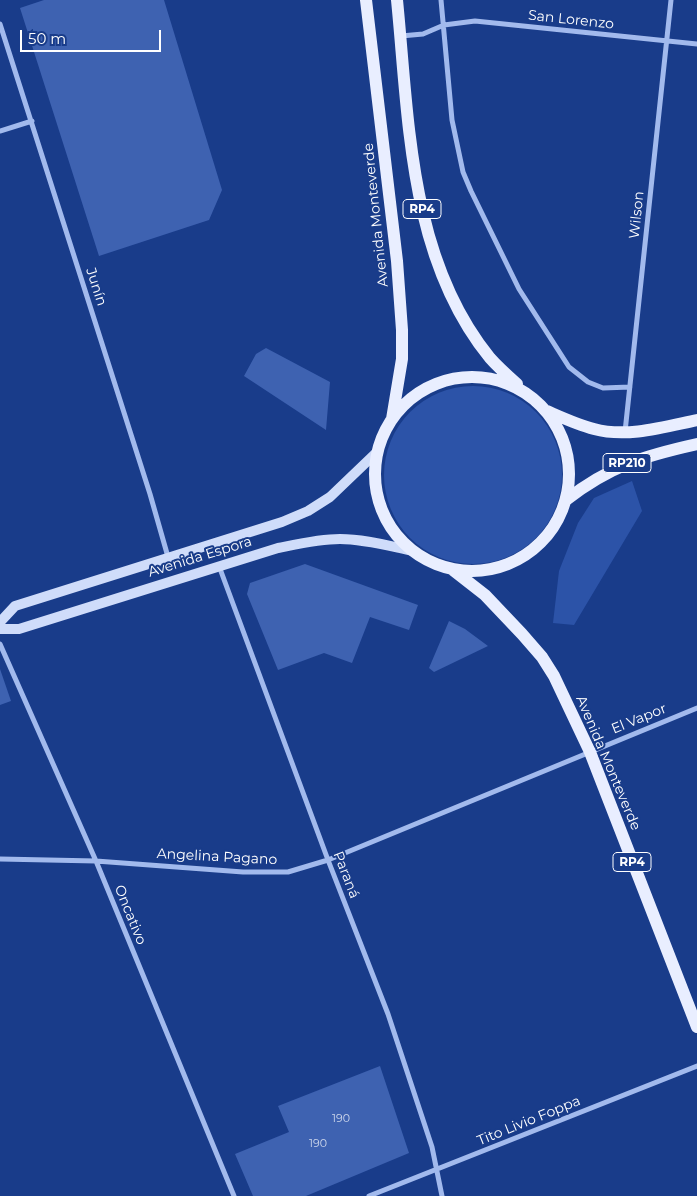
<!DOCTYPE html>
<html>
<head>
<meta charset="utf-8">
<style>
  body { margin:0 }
  #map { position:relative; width:697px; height:1196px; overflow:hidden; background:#193c8a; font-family:Montserrat,sans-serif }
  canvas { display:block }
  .scale { position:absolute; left:20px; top:30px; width:141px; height:22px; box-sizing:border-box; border:2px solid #fff; border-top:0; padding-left:6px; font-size:15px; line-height:18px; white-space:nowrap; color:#fff; -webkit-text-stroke:4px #193c8a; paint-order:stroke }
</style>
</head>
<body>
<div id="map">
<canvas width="697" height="1196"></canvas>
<div class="scale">50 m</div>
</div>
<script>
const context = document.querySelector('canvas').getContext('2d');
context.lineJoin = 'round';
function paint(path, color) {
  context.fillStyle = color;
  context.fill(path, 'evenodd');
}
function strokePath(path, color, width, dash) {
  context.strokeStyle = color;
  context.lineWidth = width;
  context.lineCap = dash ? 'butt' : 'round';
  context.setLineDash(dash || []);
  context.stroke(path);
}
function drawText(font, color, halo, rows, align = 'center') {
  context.font = font + ' Montserrat,sans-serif';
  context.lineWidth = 4;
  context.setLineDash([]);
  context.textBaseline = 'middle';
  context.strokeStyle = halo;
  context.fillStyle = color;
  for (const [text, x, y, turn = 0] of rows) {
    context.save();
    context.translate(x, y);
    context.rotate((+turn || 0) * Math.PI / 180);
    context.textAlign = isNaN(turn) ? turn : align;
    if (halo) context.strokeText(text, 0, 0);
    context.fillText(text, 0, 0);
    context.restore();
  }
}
const green = new Path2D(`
  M384 475a89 89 0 1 1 178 0a89 89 0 1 1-178 0Z
  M 632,481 L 642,511 L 574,625 L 553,623 L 559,571 L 578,523 L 594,498 Z`);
const building = new Path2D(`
  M 44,0 L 164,0 L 222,190 L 209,220 L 99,256 L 20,8 Z
  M 266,348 L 330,382 L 326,430 L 244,376 L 256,354 Z
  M 305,564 L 418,605 L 409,630 L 370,617 L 352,663 L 324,653 L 278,670 L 247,594 L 250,583 Z
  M 449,621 L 465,629 L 488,646 L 434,672 L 429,668 Z
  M 0,669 L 11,701 L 0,705 Z
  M 380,1066 L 409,1153 L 306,1196 L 253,1196 L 235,1154 L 289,1132 L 278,1106 Z`);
const minor = new Path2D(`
  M 441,0 L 452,120 L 463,172 L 471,191 L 519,289 L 569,367 L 588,382 L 603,388 L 630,387
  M 0,24 L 150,494 L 168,557
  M 401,36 L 423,34 L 444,25 L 475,21 L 697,44
  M 0,131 L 32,121
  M 625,432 L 671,0
  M 219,566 L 328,860 L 388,1014 L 432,1147 L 442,1196
  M 0,644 L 96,861 L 234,1196
  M 0,859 L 96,861 L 243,872 L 288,872 L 328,860 L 697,708
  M 369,1196 L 697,1066`);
const secondary = new Path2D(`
  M 0,622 L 15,606 L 282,522 L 308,511 L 330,497 L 377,452
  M 0,629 L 19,629 L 278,548 C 298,544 319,539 340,539 C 364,539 389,546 413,551`);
const primary = new Path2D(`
  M 366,0 L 397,261 L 402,330 L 402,359 L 392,419
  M 397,0 C 409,121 409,259 490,358 C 498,367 508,376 517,384
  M375 474a97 97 0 1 1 194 0a97 97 0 1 1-194 0Z
  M 547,411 C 563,418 578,425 594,429 C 627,438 664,427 697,420
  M 566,500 C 610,466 643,456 697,444
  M 453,570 L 485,595 L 522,634 L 542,657 L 554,676 L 590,752 L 697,1027`);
const numberNames = [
  ["190",341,1119],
  ["190",318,1144]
];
const shields = [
  [422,209,38],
  [627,463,48],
  [632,862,38]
];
const shieldNames = [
  ["RP4",422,209],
  ["RP210",627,463],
  ["RP4",632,862]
];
const streetNames = [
  ["San Lorenzo",571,20,6],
  ["Avenida Monteverde",376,215,-96],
  ["Wilson",637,215,-84],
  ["Junín",96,287,72],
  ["Avenida Espora",200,557,-17],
  ["El Vapor",639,719,-22],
  ["Avenida Monteverde",608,763,67],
  ["Angelina Pagano",217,857,3],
  ["Paraná",346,875,69],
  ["Oncativo",130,915,68],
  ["Tito Livio Foppa",529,1121,-22]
];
paint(green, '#2c53a8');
paint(building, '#3e62b1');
strokePath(minor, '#a2baed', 5);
strokePath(secondary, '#cfdcfa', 10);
strokePath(primary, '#e9eeff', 12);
drawText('11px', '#cfd8ec', null, numberNames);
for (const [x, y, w] of shields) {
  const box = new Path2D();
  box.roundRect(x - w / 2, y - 9.5, w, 19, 4);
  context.fillStyle = '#193c8a';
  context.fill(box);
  strokePath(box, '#fff', 1);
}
drawText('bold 12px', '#fff', null, shieldNames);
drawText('14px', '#fff', '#193c8a', streetNames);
</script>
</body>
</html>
